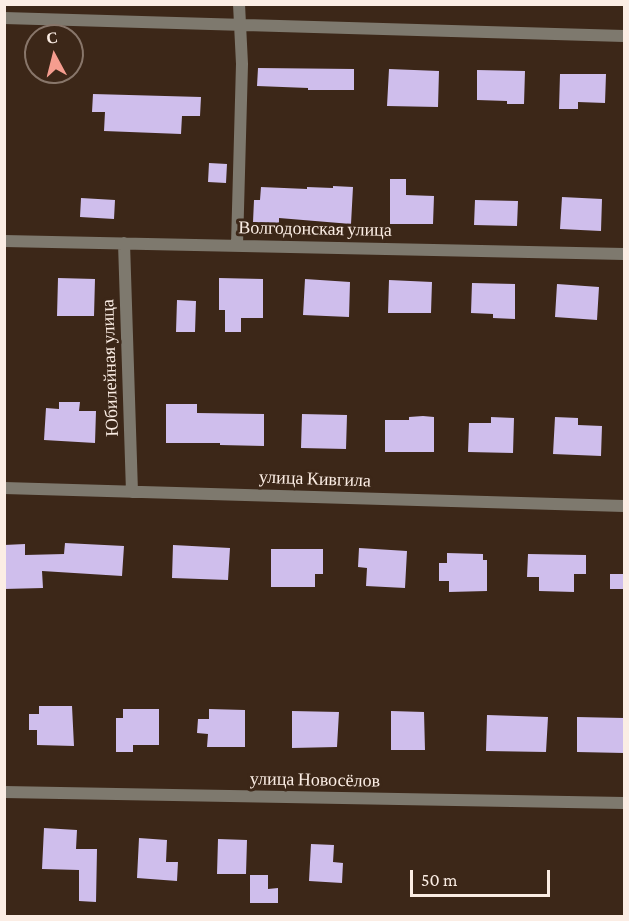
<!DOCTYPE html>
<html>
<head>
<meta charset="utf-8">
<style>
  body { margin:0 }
  #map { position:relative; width:629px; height:921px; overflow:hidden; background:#3c2718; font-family:"Crimson Pro",serif }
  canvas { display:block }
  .frame { position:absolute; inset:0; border:6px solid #fbede4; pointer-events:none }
  .north { position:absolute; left:24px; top:24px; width:60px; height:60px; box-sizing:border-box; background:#3c2718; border:2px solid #88766a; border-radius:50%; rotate:353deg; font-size:16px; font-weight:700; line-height:24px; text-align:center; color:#fbede4 }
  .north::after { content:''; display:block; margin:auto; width:21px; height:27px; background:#f59d8f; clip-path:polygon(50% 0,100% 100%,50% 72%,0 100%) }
  .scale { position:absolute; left:410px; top:870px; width:140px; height:27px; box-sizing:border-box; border:3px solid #fbede4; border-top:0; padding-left:8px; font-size:18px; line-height:21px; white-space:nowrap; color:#fbede4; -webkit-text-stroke:4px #3c2718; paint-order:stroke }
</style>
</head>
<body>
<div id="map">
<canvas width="629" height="921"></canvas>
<div class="frame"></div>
<div class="north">С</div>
<div class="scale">50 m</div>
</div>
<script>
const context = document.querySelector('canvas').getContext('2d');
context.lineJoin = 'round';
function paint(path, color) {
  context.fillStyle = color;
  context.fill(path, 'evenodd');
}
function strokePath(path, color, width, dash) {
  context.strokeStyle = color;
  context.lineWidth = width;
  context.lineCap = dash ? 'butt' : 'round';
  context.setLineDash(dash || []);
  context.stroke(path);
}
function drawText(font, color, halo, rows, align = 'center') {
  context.font = font + ' "Crimson Pro",serif';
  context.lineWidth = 6;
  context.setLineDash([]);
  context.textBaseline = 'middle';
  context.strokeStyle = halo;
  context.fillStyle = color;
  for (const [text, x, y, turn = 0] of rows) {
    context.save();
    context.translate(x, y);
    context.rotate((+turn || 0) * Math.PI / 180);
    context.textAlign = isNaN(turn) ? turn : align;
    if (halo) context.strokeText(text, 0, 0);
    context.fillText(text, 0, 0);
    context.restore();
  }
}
const building = new Path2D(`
  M 258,68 L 354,69 L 354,90 L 308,90 L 308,88 L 257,86 Z
  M 389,69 L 439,71 L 438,107 L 387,106 Z
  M 477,70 L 525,71 L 524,104 L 507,104 L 507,101 L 477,100 Z
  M 560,74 L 606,74 L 605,103 L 578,102 L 578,109 L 559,109 Z
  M 93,94 L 201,97 L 200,116 L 182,116 L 181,134 L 104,131 L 105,112 L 92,112 Z
  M 209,163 L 227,164 L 226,183 L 208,182 Z
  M 390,179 L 406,179 L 406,195 L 434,196 L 433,224 L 390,224 Z
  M 333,186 L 353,187 L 351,224 L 279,218 L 279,223 L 253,222 L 254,200 L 260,200 L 261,187 L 307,189 L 307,187 L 333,188 Z
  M 562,197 L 602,199 L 601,231 L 560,229 Z
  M 81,198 L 115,200 L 114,219 L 80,217 Z
  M 475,200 L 518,201 L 517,226 L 474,225 Z
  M 58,278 L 95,279 L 94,316 L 57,316 Z
  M 219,278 L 263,279 L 263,318 L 241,318 L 241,332 L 225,332 L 225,310 L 219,310 Z
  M 305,279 L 350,282 L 349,317 L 303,315 Z
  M 389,280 L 432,282 L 431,313 L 388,313 Z
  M 472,283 L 515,284 L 515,319 L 493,318 L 493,314 L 471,313 Z
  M 557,284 L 599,287 L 597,320 L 555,317 Z
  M 177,300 L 196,301 L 195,332 L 176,332 Z
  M 59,402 L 80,402 L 79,411 L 96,411 L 95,443 L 44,440 L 46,408 L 59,409 Z
  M 166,404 L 197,404 L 197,413 L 264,414 L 264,446 L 220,445 L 220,443 L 166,443 Z
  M 302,414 L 347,415 L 346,449 L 301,448 Z
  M 423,416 L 434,417 L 434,452 L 385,452 L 385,420 L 409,420 L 409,417 Z
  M 491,417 L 514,418 L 513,453 L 468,452 L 469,423 L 491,423 Z
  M 555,417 L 578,418 L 578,425 L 602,426 L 601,456 L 553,454 Z
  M 65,543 L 124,546 L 122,576 L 42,571 L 43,588 L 4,589 L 4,545 L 25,544 L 25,555 L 64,554 Z
  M 173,545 L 230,548 L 228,580 L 172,578 Z
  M 359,548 L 407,551 L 405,588 L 366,586 L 367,568 L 358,567 Z
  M 271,549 L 323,549 L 323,574 L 315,574 L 315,587 L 271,587 Z
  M 447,553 L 483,554 L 483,560 L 487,560 L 487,591 L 449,592 L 449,581 L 439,581 L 439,563 L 447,563 Z
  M 528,554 L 586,555 L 586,574 L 574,574 L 574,592 L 539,591 L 539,577 L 527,577 Z
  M 610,574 L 624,574 L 624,589 L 610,589 Z
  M 39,706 L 72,706 L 74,746 L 37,745 L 37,730 L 29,730 L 29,714 L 39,714 Z
  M 123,709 L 159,709 L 159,745 L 133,745 L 133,752 L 116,752 L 116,718 L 123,718 Z
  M 209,709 L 245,710 L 245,747 L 207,747 L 208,734 L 197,733 L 198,719 L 209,719 Z
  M 292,711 L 339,712 L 337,747 L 292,748 Z
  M 391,711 L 424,712 L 425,750 L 391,750 Z
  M 487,715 L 548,717 L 546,752 L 486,751 Z
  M 577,717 L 624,718 L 624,753 L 577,752 Z
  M 44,828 L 77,830 L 76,849 L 97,849 L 96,902 L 79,901 L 79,870 L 42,869 Z
  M 139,838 L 167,840 L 166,862 L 178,862 L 177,881 L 137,878 Z
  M 218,839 L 247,840 L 246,874 L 217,874 Z
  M 311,844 L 334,845 L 333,862 L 343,863 L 342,883 L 309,881 Z
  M 250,875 L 268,875 L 268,889 L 278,888 L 278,903 L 250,903 Z`);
const minor = new Path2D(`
  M 4,18 L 624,36
  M 4,241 L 624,254
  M 124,243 L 132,492
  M 237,245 L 242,64 L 239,4
  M 4,488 L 624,506
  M 4,792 L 624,803`);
const streetNames = [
  ["Волгодонская улица",315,229,1],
  ["Юбилейная улица",110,368,-92],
  ["улица Кивгила",315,479,2],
  ["улица Новосёлов",315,780,1]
];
paint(building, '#cfbeec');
strokePath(minor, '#7e796e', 12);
drawText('18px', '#fbede4', '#3c2718', streetNames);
</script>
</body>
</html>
